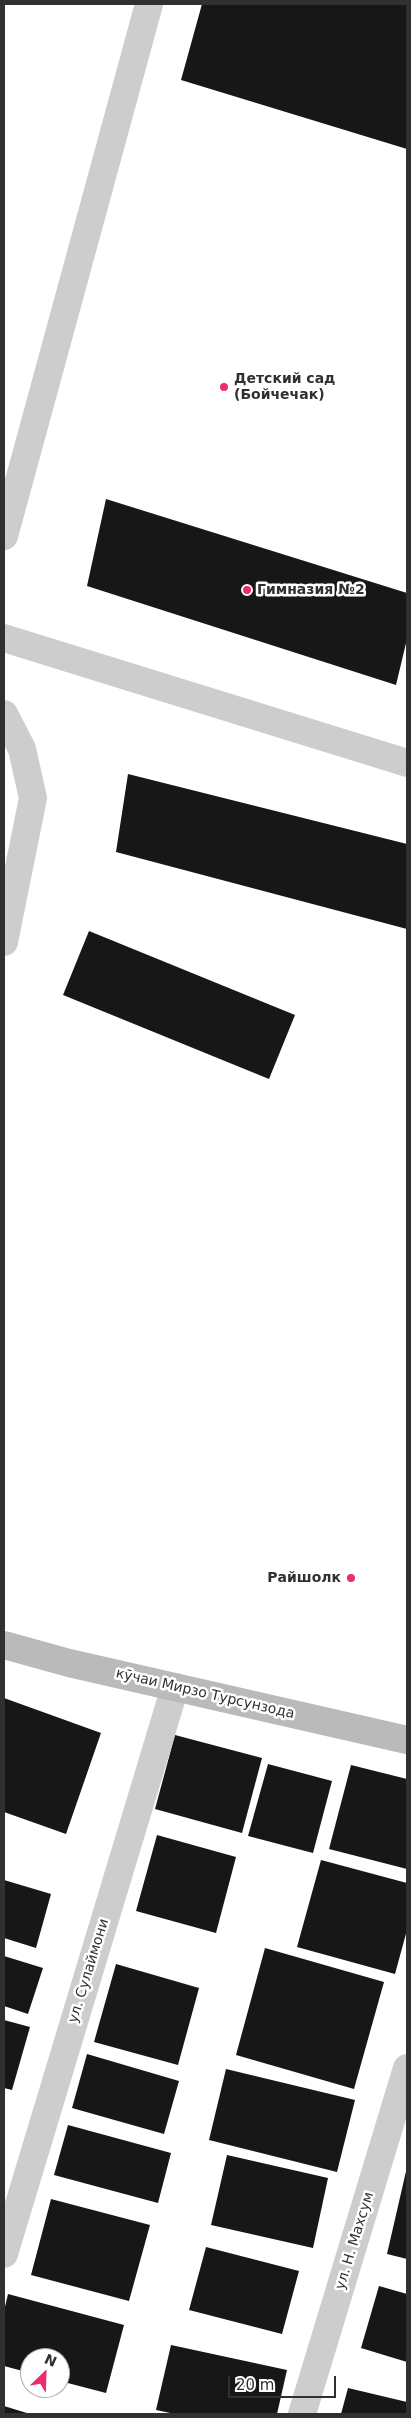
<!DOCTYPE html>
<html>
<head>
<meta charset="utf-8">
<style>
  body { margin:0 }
  #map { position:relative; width:411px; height:2418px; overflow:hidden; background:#fff; font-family:"DejaVu Sans",sans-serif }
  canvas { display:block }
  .frame { position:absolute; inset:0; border:5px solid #303030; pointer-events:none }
  .north { position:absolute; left:20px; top:2348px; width:50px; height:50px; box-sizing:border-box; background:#fff; border:1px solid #acacac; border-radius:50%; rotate:24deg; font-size:14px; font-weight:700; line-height:20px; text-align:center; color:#303030 }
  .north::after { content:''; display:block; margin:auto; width:18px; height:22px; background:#ec2d6b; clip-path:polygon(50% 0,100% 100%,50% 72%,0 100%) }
  .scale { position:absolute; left:228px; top:2376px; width:108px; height:22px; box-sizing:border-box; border:2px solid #303030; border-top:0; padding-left:6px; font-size:15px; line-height:18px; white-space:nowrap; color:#303030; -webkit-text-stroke:4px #fff; paint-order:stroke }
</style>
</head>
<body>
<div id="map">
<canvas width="411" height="2418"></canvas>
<div class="frame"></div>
<div class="north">N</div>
<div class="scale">20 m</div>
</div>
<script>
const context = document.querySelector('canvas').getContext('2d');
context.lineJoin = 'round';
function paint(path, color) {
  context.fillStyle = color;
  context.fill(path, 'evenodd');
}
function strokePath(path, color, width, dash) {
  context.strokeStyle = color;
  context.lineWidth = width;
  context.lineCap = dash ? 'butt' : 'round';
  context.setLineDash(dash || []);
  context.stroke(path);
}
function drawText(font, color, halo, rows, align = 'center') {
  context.font = font + ' "DejaVu Sans",sans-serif';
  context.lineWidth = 5;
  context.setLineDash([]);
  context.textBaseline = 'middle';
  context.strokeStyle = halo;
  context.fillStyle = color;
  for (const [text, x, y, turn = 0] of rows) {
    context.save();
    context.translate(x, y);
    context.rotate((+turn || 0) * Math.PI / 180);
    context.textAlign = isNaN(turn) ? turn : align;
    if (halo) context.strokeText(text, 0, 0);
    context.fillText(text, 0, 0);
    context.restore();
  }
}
const building = new Path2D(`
  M 202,4 L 407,4 L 407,149 L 181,80 Z
  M 106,499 L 407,593 L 407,639 L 396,685 L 87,586 Z
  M 128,774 L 407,844 L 407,929 L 116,852 Z
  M 89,931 L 295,1015 L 269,1079 L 63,995 Z
  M 4,1698 L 101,1733 L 66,1834 L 4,1812 Z
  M 175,1735 L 262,1758 L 242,1833 L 155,1809 Z
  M 268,1764 L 332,1781 L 313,1853 L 248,1836 Z
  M 351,1765 L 407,1779 L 407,1869 L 329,1849 Z
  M 157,1835 L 236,1857 L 216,1933 L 136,1911 Z
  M 321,1860 L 407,1883 L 407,1930 L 395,1974 L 297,1947 Z
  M 4,1880 L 51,1894 L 36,1948 L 4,1938 Z
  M 265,1948 L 384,1982 L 354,2089 L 236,2055 Z
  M 4,1956 L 43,1968 L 28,2014 L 4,2006 Z
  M 116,1964 L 199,1988 L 178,2065 L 94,2042 Z
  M 4,2020 L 30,2027 L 12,2090 L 4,2088 Z
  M 87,2054 L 179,2081 L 164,2134 L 72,2108 Z
  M 226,2069 L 355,2100 L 337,2172 L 209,2140 Z
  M 68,2125 L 171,2153 L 158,2203 L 54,2175 Z
  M 227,2155 L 328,2178 L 313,2248 L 211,2225 Z
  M 407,2167 L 407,2259 L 387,2254 Z
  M 51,2199 L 150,2225 L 129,2301 L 31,2275 Z
  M 206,2247 L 299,2271 L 282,2334 L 189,2310 Z
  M 379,2286 L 407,2294 L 407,2362 L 361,2348 Z
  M 8,2294 L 124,2325 L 106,2393 L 60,2381 L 60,2358 L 30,2358 L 30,2373 L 4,2366 L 4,2311 Z
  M 171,2345 L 287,2370 L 277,2414 L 175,2414 L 156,2410 Z
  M 348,2388 L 407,2402 L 407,2414 L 341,2414 Z
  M 4,2406 L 30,2414 L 4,2414 Z`);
const minor = new Path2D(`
  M 4,536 L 149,4
  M 4,638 L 407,763
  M 4,714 L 22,749 L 33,798 L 4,942
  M 4,2254 L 175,1687
  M 302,2414 L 407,2068`);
const secondary = new Path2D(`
  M 4,1645 L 69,1663 L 407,1740`);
const markers = [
  [224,387,5,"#ec2d6b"],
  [247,590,5,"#ec2d6b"],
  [351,1578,5,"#ec2d6b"]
];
const poiNames = [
  ["Детский сад",234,379],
  ["(Бойчечак)",234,395],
  ["Гимназия №2",257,590],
  ["Райшолк",341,1578,"right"]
];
const streetNames = [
  ["кӯчаи Мирзо Турсунзода",205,1694,13],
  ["ул. Сулаймони",89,1971,-73],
  ["ул. Н. Махсум",355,2241,-73]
];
paint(building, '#171717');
strokePath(minor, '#cdcdcd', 28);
strokePath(secondary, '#bababa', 28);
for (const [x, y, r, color] of markers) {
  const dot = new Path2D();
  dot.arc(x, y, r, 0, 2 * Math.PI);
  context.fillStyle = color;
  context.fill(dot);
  strokePath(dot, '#fff', 2);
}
drawText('bold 14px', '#303030', '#fff', poiNames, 'left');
drawText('14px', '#303030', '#fff', streetNames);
</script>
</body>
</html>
